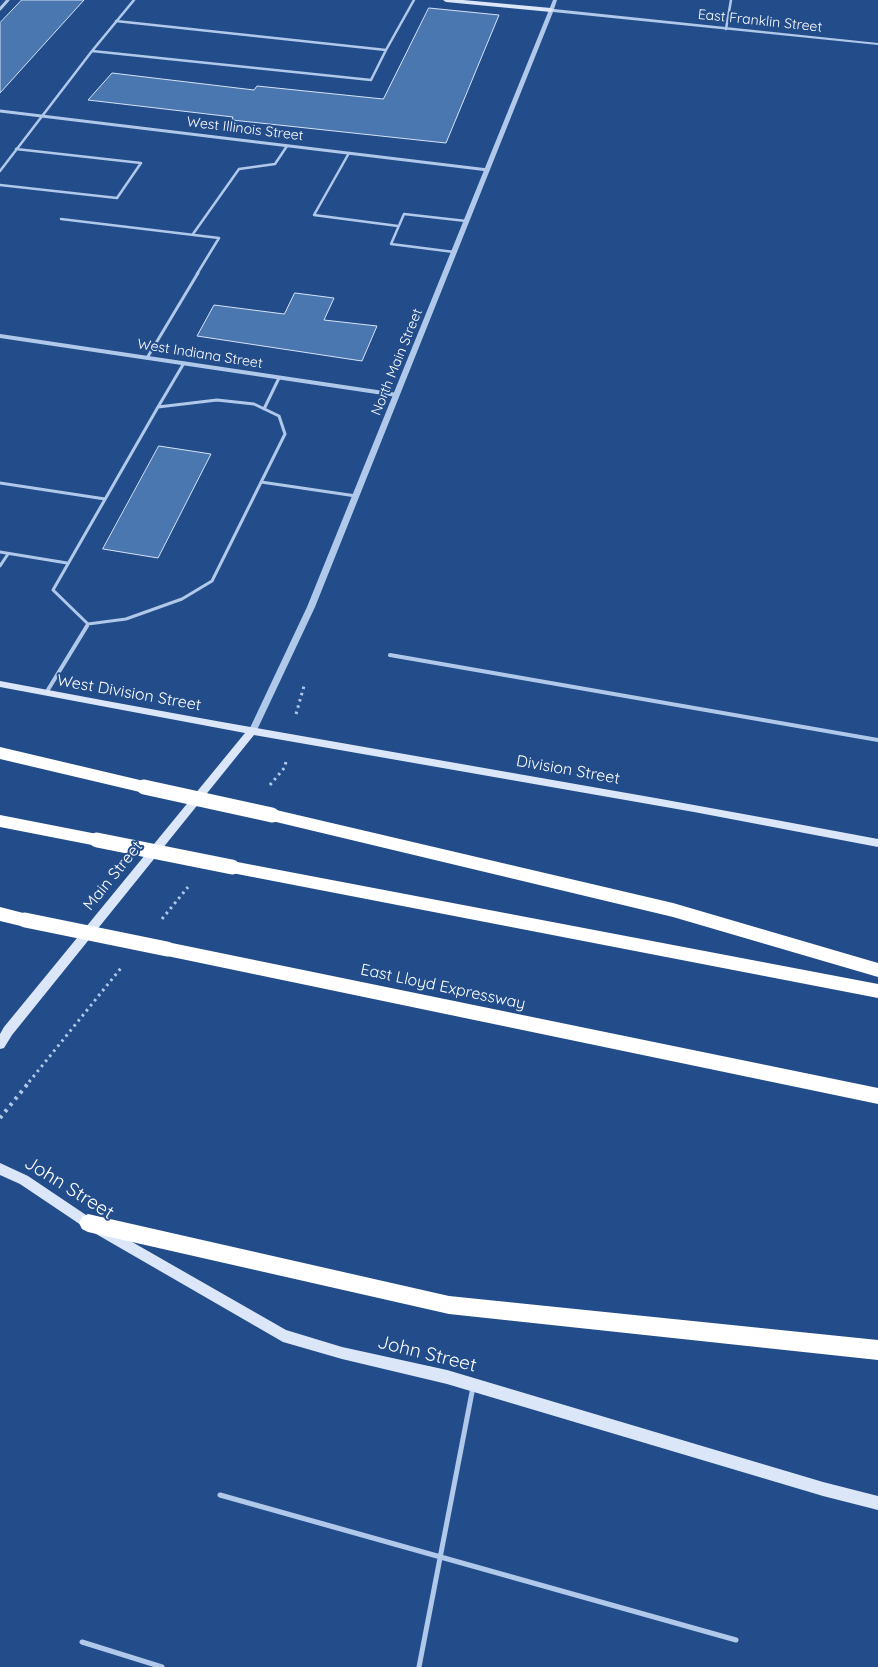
<!DOCTYPE html>
<html>
<head>
<meta charset="utf-8">
<style>
  body { margin:0 }
  canvas { display:block; background:#234d8a }
</style>
</head>
<body>
<canvas width="878" height="1667"></canvas>
<script>
const context = document.querySelector('canvas').getContext('2d');
context.lineJoin = 'round';
function paint(path, color) {
  context.fillStyle = color;
  context.fill(path, 'evenodd');
}
function strokePath(path, color, width, dash) {
  context.strokeStyle = color;
  context.lineWidth = width;
  context.lineCap = dash ? 'butt' : 'round';
  context.setLineDash(dash || []);
  context.stroke(path);
}
function drawText(font, color, halo, rows, align = 'center') {
  context.font = font + ' Quicksand,sans-serif';
  context.lineWidth = 4;
  context.setLineDash([]);
  context.textBaseline = 'middle';
  context.strokeStyle = halo;
  context.fillStyle = color;
  for (const [text, x, y, turn = 0] of rows) {
    context.save();
    context.translate(x, y);
    context.rotate((+turn || 0) * Math.PI / 180);
    context.textAlign = isNaN(turn) ? turn : align;
    if (halo) context.strokeText(text, 0, 0);
    context.fillText(text, 0, 0);
    context.restore();
  }
}
const building = new Path2D(`
  M 22,0 L 84,0 L 0,93 L 0,23 Z
  M 429,8 L 499,15 L 446,143 L 232,120 L 233,117 L 88,100 L 112,73 L 254,90 L 257,86 L 383,99 Z
  M 295,293 L 334,298 L 324,320 L 377,326 L 362,361 L 197,336 L 214,305 L 284,314 Z
  M 159,446 L 211,454 L 158,558 L 103,549 Z`);
const pathFar1 = new Path2D(`
  M 296,714 L 304,686
  M 270,785 L 285,767 L 286,761
  M 162,919 L 188,887
  M 29,1082 L 121,968`);
const path = new Path2D(`
  M 0,1118 L 30,1081`);
const serviceFar3 = new Path2D(`
  M 116,21 L 386,50 L 414,0
  M 726,29 L 731,0
  M 92,51 L 371,80 L 386,50
  M 349,153 L 314,215 L 398,226
  M 0,171 L 92,51 L 134,0
  M 0,185 L 117,198 L 141,163 L 16,149
  M 61,219 L 219,238 L 197,274
  M 193,234 L 239,169 L 275,164 L 287,146
  M 454,252 L 391,244 L 404,214 L 466,221`);
const serviceFar2 = new Path2D(`
  M 147,358 L 198,273
  M 217,400 L 254,404 L 279,416 L 285,434 L 212,581 L 182,599 L 126,619 L 88,624 L 53,590 L 158,407 Z
  M 158,407 L 184,363
  M 264,409 L 279,378
  M 261,482 L 356,496
  M 0,483 L 105,499
  M 0,552 L 67,563
  M 0,566 L 8,554
  M 86,627 L 88,624`);
const serviceFar1 = new Path2D(`
  M 390,655 L 878,740
  M 46,693 L 87,626`);
const service = new Path2D(`
  M 220,1495 L 736,1640
  M 82,1642 L 162,1667
  M 419,1667 L 473,1387`);
const minorFar1 = new Path2D(`
  M 0,9 L 8,0
  M 0,111 L 488,170`);
const minor = new Path2D(`
  M 0,336 L 397,395`);
const tertiary = new Path2D(`
  M 553,0 L 557,0 L 554,9 L 878,43 L 878,45 L 553,12 L 315,607 L 257,730 L 256,732 L 250,732 L 249,730 L 307,607 Z`);
const secondary = new Path2D(`
  M 443,0 L 463,0 L 551,8 L 554,10 L 551,12 L 446,2 Z
  M 0,681 C 292,737 585,783 878,839 L 878,847 L 694,812 L 254,735 L 12,1035 L 4,1048 L 0,1049 L 0,1034 L 4,1027 L 245,733 L 0,687 Z
  M 0,1163 L 28,1176 L 92,1219 L 286,1330 L 342,1347 L 447,1370 L 823,1482 L 878,1496 L 878,1510 L 823,1496 L 447,1384 L 342,1359 L 283,1342 L 84,1227 L 20,1184 L 0,1175 Z`);
const motorway = new Path2D(`
  M 0,747 L 144,781 L 149,783 L 151,787 L 149,791 L 144,793 L 0,759 Z
  M 272,809 L 673,903 L 878,963 L 878,977 L 673,917 L 272,821 L 267,819 L 265,815 L 267,811 Z
  M 0,815 L 97,834 L 102,836 L 105,840 L 102,844 L 97,846 L 0,827 Z
  M 232,861 L 878,984 L 878,998 L 232,873 L 227,871 L 224,867 L 227,863 Z
  M 0,907 L 31,915 L 33,920 L 31,925 L 25,927 L 0,921 Z
  M 167,942 L 878,1088 L 878,1104 L 167,956 L 161,954 L 159,949 L 161,944 Z
  M 88,1214 L 449,1296 L 878,1340 L 878,1360 L 449,1314 L 88,1232 L 82,1229 L 79,1223 L 82,1217 Z`);
const motorwayBridge = new Path2D(`
  M 144,787 L 272,815
  M 97,840 L 232,867
  M 25,920 L 167,949`);
const farStreetnames = [
  ["East Franklin Street",760,21,6],
  ["West Illinois Street",245,129,7],
  ["West Indiana Street",200,354,9],
  ["North Main Street",397,362,-68]
];
const streetNames = [
  ["West Division Street",129,693,10],
  ["Division Street",568,770,10],
  ["Main Street",113,876,-51],
  ["East Lloyd Expressway",443,987,12]
];
const nearStreetnames = [
  ["John Street",69,1188,32],
  ["John Street",427,1354,14]
];
paint(building, '#4b77b1');
strokePath(building, '#d4e3f8', 1);
strokePath(pathFar1, '#b0c9ea', 3, [2.5, 4]);
strokePath(path, '#b0c9ea', 4, [3, 5]);
strokePath(serviceFar3, '#b0c9ea', 2.5);
strokePath(serviceFar2, '#b0c9ea', 3);
strokePath(serviceFar1, '#b0c9ea', 4);
strokePath(service, '#b0c9ea', 5);
strokePath(minorFar1, '#b0c9ea', 3);
strokePath(minor, '#b0c9ea', 4);
paint(tertiary, '#b0c9ea');
paint(secondary, '#dbe7f8');
paint(motorway, '#fff');
strokePath(motorwayBridge, '#fff', 15);
drawText('14px', '#fff', '#234d8a', farStreetnames);
drawText('16px', '#fff', '#234d8a', streetNames);
drawText('19px', '#fff', '#234d8a', nearStreetnames);
</script>
</body>
</html>
